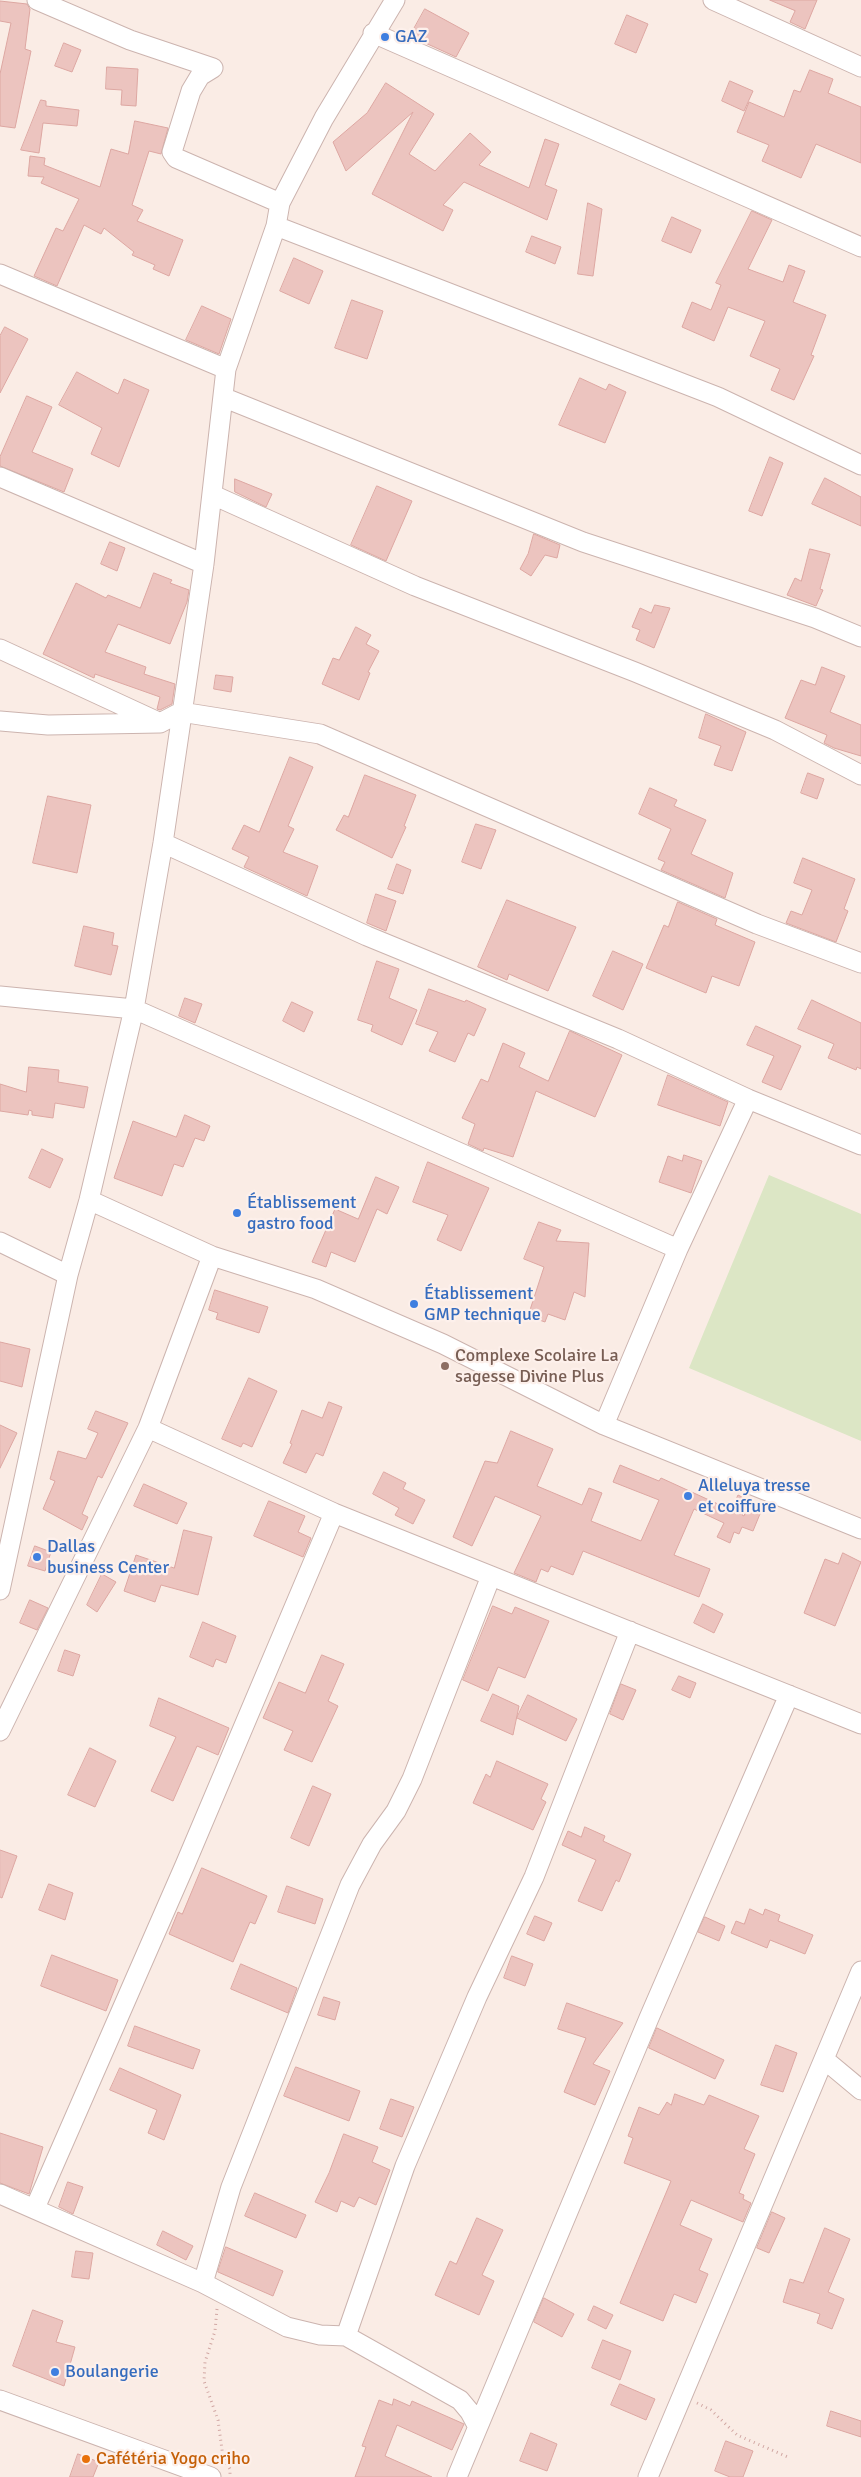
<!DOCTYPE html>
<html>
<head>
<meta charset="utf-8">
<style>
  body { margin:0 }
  canvas { display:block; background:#faece5 }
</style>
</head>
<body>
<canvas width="861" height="2477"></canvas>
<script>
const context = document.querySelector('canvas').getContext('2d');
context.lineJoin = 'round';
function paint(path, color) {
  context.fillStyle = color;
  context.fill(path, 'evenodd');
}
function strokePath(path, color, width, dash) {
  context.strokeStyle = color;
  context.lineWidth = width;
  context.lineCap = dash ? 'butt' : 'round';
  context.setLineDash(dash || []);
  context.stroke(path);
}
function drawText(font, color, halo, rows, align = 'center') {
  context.font = font + ' Signika,sans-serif';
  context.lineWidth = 4.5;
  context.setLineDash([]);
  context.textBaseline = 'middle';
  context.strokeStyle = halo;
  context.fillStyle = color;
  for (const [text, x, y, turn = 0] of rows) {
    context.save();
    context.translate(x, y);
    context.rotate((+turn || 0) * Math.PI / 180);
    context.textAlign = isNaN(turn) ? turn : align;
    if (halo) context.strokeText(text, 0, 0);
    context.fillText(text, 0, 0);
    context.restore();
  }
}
const green = new Path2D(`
  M 769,1175 L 861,1214 L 861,1441 L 689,1368 Z`);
const building = new Path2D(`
  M 770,0 L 817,0 L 805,29 L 790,22 L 795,11 Z
  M 0,1 L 27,4 L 30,9 L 25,49 L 31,51 L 15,128 L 0,126 L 0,74 L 11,23 L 0,21 Z
  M 425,9 L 469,33 L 456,57 L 410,36 Z
  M 627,15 L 648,24 L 636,53 L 615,44 Z
  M 64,43 L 81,50 L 72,72 L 55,66 Z
  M 107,67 L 138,69 L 136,106 L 121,105 L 122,90 L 106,89 Z
  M 810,70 L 833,79 L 828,93 L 861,107 L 861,163 L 816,144 L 801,178 L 762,161 L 769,145 L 737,132 L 749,102 L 784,117 L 794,90 L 800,92 Z
  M 730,81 L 753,91 L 744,111 L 722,101 Z
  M 386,83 L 434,114 L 409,154 L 435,171 L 470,133 L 491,152 L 479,165 L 529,188 L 545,139 L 559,144 L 545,185 L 557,190 L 547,220 L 464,182 L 443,205 L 453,210 L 443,231 L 372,194 L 413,112 L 346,171 L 333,142 L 367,113 Z
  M 41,100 L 46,101 L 46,106 L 79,110 L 77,126 L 43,123 L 39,153 L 21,150 Z
  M 135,121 L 168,128 L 161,154 L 149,151 L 132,205 L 143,210 L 137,221 L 183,240 L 169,276 L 153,269 L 155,265 L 132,255 L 134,252 L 104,228 L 101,234 L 84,225 L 57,286 L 34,276 L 56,228 L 63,231 L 79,199 L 41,183 L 44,177 L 28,176 L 30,156 L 45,158 L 44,165 L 100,187 L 111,149 L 128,154 Z
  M 588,203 L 602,209 L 593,276 L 578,274 Z
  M 752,211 L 772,220 L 748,269 L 783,282 L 789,265 L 805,271 L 793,302 L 826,315 L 811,355 L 814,356 L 794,400 L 771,390 L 780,369 L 750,356 L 765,321 L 728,307 L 714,341 L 682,327 L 692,302 L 711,310 L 721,285 L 716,283 Z
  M 672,217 L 701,230 L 691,253 L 662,241 Z
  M 532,236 L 561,247 L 555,264 L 526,252 Z
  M 294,258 L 323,271 L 309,304 L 280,291 Z
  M 352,300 L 383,311 L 367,359 L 335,348 Z
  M 202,306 L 231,319 L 219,354 L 186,340 Z
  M 5,327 L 28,339 L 0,393 L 0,336 Z
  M 77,372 L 118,394 L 124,379 L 149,390 L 119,467 L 91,454 L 102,428 L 59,405 Z
  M 580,378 L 606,390 L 609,384 L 626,392 L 605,443 L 559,425 Z
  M 27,396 L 52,407 L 32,452 L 73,469 L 64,492 L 0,466 L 0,457 Z
  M 770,457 L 783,463 L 762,516 L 749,511 Z
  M 825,478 L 861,497 L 861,526 L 812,504 Z
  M 235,479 L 272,494 L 266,507 L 235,492 Z
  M 377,486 L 412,501 L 386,561 L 351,545 Z
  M 534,534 L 560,545 L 557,558 L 545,555 L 531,576 L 520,569 L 528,554 Z
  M 110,542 L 125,548 L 117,571 L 101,564 Z
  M 810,549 L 830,554 L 820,589 L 823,590 L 816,606 L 787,595 L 795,578 L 801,581 Z
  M 154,573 L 172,580 L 170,583 L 189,590 L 187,602 L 170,644 L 118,624 L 105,652 L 146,667 L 144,674 L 175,684 L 172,704 L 160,710 L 157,709 L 160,697 L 95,674 L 94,678 L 43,654 L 76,583 L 106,598 L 108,595 L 140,608 Z
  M 655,605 L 670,608 L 654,648 L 636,640 L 640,630 L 632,627 L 640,608 L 651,613 Z
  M 356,627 L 371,635 L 366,644 L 379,651 L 368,672 L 370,673 L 359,700 L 322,684 L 333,658 L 339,660 Z
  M 822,667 L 845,676 L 830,712 L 861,725 L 861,756 L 834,748 L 824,743 L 827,735 L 785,718 L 801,680 L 815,685 Z
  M 216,675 L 233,677 L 231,692 L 214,689 Z
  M 706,714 L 746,732 L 732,771 L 714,765 L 721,746 L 699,738 Z
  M 290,757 L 313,767 L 288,826 L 294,829 L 283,852 L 318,866 L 307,896 L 244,867 L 249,857 L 232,849 L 244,825 L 259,832 Z
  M 808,773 L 824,779 L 817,799 L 801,793 Z
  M 365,775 L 416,795 L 404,826 L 406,827 L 392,858 L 336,830 L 344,815 L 348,817 Z
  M 650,788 L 677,800 L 674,806 L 706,820 L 691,854 L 733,873 L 725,898 L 661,870 L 665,862 L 658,859 L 671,829 L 639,814 Z
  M 48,796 L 91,805 L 77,873 L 33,863 Z
  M 476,824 L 496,830 L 481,869 L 462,862 Z
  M 803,858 L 855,879 L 844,909 L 848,911 L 836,942 L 786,923 L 791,911 L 802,915 L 812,890 L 794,883 Z
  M 397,864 L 411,870 L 403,894 L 388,889 Z
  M 376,894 L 396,901 L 386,931 L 367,923 Z
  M 507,900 L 576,927 L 548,991 L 509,974 L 507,980 L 478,967 Z
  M 678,902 L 717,919 L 715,925 L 755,942 L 739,986 L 712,976 L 706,993 L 646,968 L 664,925 L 668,927 Z
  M 84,926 L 114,933 L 112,945 L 118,946 L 111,975 L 75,966 Z
  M 613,951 L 643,964 L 623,1010 L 593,996 Z
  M 377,961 L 399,969 L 389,998 L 417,1010 L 402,1045 L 371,1031 L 373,1025 L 358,1020 Z
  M 429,989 L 465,1002 L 466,1000 L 486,1009 L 474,1036 L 468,1033 L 455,1062 L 429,1051 L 438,1032 L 416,1024 Z
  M 185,998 L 202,1004 L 195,1023 L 179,1016 Z
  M 812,1000 L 861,1023 L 861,1069 L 857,1067 L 856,1070 L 828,1058 L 834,1044 L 798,1029 Z
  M 292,1002 L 313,1012 L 304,1032 L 283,1021 Z
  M 756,1026 L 801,1046 L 781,1090 L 762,1082 L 774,1056 L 747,1045 Z
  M 570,1031 L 622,1055 L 595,1117 L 536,1091 L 513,1157 L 484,1148 L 483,1151 L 468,1144 L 475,1124 L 462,1118 L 481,1079 L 488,1082 L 503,1043 L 525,1053 L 519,1067 L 548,1081 Z
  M 29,1067 L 59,1070 L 58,1082 L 88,1087 L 84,1108 L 55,1103 L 53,1118 L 32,1115 L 32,1111 L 29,1110 L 28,1115 L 0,1111 L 0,1084 L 26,1092 Z
  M 668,1075 L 728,1102 L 720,1126 L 658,1105 Z
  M 185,1115 L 210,1126 L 204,1141 L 195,1138 L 183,1167 L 174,1164 L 162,1196 L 114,1178 L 133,1121 L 176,1137 Z
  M 42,1149 L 63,1159 L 50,1188 L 29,1178 Z
  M 684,1155 L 702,1161 L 691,1193 L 659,1182 L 668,1156 L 682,1161 Z
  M 428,1162 L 489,1188 L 461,1251 L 437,1240 L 448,1215 L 413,1202 Z
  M 376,1177 L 399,1187 L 387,1214 L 377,1209 L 355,1262 L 331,1252 L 326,1267 L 312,1262 L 335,1209 L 358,1219 Z
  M 539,1222 L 561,1230 L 556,1241 L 589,1243 L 585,1297 L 574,1292 L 565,1320 L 548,1314 L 545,1322 L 528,1316 L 544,1267 L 524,1259 Z
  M 215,1290 L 268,1307 L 259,1333 L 216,1319 L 218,1313 L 209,1310 Z
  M 0,1342 L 30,1349 L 22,1387 L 0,1381 Z
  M 249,1378 L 277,1391 L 252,1447 L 243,1443 L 241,1447 L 222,1439 Z
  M 329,1402 L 342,1407 L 323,1456 L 316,1453 L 306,1473 L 283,1463 L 292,1444 L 290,1443 L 302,1410 L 322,1418 Z
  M 96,1411 L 128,1423 L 102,1478 L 98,1476 L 82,1514 L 88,1517 L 82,1530 L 43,1509 L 55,1481 L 50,1479 L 58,1451 L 86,1459 L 98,1433 L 88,1429 Z
  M 0,1425 L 17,1433 L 0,1468 Z
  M 511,1431 L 553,1449 L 537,1486 L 582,1505 L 589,1488 L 602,1493 L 591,1521 L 641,1541 L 659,1500 L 613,1482 L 620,1465 L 659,1481 L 661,1478 L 731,1510 L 738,1495 L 748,1500 L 742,1515 L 744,1516 L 749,1503 L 762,1509 L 753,1531 L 742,1527 L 739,1534 L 734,1532 L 730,1543 L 717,1537 L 724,1523 L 694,1509 L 674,1555 L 710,1569 L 699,1597 L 583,1551 L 573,1575 L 551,1566 L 548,1572 L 541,1569 L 536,1582 L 514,1573 L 541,1516 L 495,1496 L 472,1546 L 453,1537 L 485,1461 L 497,1463 Z
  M 384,1472 L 406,1483 L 403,1489 L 425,1500 L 413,1524 L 395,1515 L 399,1508 L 373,1494 Z
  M 144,1484 L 187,1503 L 177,1524 L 134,1506 Z
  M 269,1501 L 305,1516 L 298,1532 L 311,1538 L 303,1557 L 254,1536 Z
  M 184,1530 L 212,1537 L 198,1595 L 161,1585 L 155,1602 L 124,1591 L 136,1555 L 174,1568 Z
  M 35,1546 L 51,1552 L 45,1571 L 28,1566 Z
  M 843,1553 L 861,1562 L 835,1626 L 804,1613 L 825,1559 L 838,1564 Z
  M 102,1574 L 116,1582 L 97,1612 L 87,1605 Z
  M 30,1600 L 48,1608 L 37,1630 L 20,1623 Z
  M 703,1604 L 723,1614 L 714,1633 L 694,1623 Z
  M 493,1606 L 512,1614 L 515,1607 L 549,1621 L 525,1678 L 498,1667 L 488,1691 L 463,1680 Z
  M 203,1622 L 236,1636 L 226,1663 L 216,1659 L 213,1667 L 190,1657 Z
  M 65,1650 L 80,1655 L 73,1676 L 58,1671 Z
  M 322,1655 L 344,1664 L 328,1701 L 338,1706 L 312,1762 L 284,1750 L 293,1731 L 263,1718 L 279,1682 L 305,1693 Z
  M 679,1676 L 696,1683 L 690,1698 L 672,1690 Z
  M 621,1684 L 636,1690 L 623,1720 L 610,1714 Z
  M 493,1694 L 519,1706 L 513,1735 L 481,1721 Z
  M 528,1695 L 577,1719 L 566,1741 L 517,1718 Z
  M 159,1698 L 229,1728 L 218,1755 L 197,1746 L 173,1801 L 151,1791 L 176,1737 L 150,1726 Z
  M 90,1748 L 116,1761 L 95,1807 L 68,1795 Z
  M 497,1761 L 548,1784 L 541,1799 L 546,1802 L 533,1830 L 473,1803 L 486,1774 L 490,1777 Z
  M 313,1786 L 331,1794 L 309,1846 L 291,1838 Z
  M 585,1827 L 605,1836 L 603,1841 L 631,1854 L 619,1882 L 616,1880 L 602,1911 L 578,1901 L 596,1860 L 562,1845 L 568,1831 L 581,1837 Z
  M 0,1850 L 17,1856 L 2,1898 L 0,1897 Z
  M 202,1868 L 267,1896 L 255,1924 L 250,1922 L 233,1962 L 169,1934 L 178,1912 L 182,1914 Z
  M 49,1884 L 73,1893 L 65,1920 L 39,1910 Z
  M 287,1886 L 323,1899 L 315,1924 L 278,1912 Z
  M 750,1909 L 763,1915 L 765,1909 L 780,1915 L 778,1921 L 813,1935 L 805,1954 L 770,1940 L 767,1948 L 731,1933 L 736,1921 L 744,1924 Z
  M 535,1916 L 552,1923 L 544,1941 L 527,1934 Z
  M 705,1917 L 725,1926 L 719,1941 L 698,1932 Z
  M 52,1955 L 118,1980 L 106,2011 L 41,1986 Z
  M 512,1956 L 533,1964 L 525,1986 L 504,1978 Z
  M 241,1964 L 297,1988 L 288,2013 L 231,1989 Z
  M 324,1997 L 340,2002 L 335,2020 L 318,2015 Z
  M 567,2003 L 623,2023 L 593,2064 L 610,2071 L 595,2105 L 564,2092 L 586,2038 L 558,2029 Z
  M 135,2026 L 200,2050 L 193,2069 L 128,2046 Z
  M 657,2028 L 724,2060 L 715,2079 L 649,2048 Z
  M 776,2045 L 797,2053 L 783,2092 L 761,2085 Z
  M 296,2067 L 360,2091 L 349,2121 L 284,2096 Z
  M 120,2068 L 181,2095 L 164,2140 L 148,2133 L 157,2110 L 110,2090 Z
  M 675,2094 L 704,2105 L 709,2095 L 759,2116 L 744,2149 L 755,2154 L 739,2193 L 744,2195 L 743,2199 L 751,2203 L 743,2222 L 691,2200 L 680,2225 L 712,2239 L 699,2270 L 708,2274 L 696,2303 L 674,2294 L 663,2321 L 620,2303 L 671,2181 L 624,2163 L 633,2138 L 628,2136 L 639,2107 L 659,2115 L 667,2102 L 671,2105 Z
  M 391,2099 L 414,2107 L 402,2137 L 380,2129 Z
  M 0,2133 L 43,2147 L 29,2194 L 0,2183 Z
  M 344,2134 L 378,2147 L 372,2162 L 390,2170 L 376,2205 L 359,2197 L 354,2207 L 341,2201 L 337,2212 L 315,2202 L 329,2173 Z
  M 68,2182 L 83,2187 L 73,2214 L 59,2207 Z
  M 255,2193 L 306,2215 L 296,2238 L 245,2216 Z
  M 772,2212 L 785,2218 L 769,2253 L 757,2248 Z
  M 477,2218 L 503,2230 L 482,2275 L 494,2281 L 479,2315 L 435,2295 L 450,2261 L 456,2264 Z
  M 825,2228 L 850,2239 L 828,2292 L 844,2299 L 832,2329 L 817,2323 L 820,2314 L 783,2302 L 790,2279 L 803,2283 Z
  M 163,2231 L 193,2246 L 186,2260 L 157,2245 Z
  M 226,2247 L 283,2271 L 273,2296 L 218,2272 Z
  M 76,2251 L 93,2253 L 89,2279 L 72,2277 Z
  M 544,2298 L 574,2314 L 562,2337 L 534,2322 Z
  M 594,2306 L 613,2315 L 606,2329 L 588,2320 Z
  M 33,2310 L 63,2321 L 56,2342 L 75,2347 L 64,2386 L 13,2366 Z
  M 603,2340 L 631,2351 L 620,2380 L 592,2368 Z
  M 620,2384 L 655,2399 L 646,2420 L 611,2405 Z
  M 394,2399 L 410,2406 L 412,2401 L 464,2424 L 452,2450 L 397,2425 L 385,2456 L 432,2477 L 355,2477 L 366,2447 L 362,2446 L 379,2400 L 392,2405 Z
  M 831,2411 L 861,2421 L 861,2437 L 827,2426 Z
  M 531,2433 L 557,2444 L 547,2471 L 520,2461 Z
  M 726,2441 L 753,2451 L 743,2477 L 730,2477 L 715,2471 Z
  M 78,2454 L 99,2462 L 93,2477 L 70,2477 Z`);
const path = new Path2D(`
  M 217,2309 L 215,2331 L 205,2362 L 204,2381 L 218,2420 L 223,2457 L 230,2469 L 230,2476
  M 697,2403 L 711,2410 L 737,2435 L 790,2458`);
const minor = new Path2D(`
  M 37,0 L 130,40 L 213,68 L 200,76 L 191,91 L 172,152 L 176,158 L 280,203
  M 713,0 L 861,67
  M 373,33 L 861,247
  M 276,226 L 718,397 L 861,465
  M 0,274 L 226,369
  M 225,398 L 583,542 L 815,618 L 861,637
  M 0,477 L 204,564
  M 213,495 L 415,586 L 635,672 L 775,730 L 861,775
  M 0,649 L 156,721
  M 0,721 L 48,725 L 160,723 L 181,712 L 320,734 L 757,924 L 861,963
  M 163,843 L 367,936 L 618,1039 L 748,1099 L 861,1145
  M 0,996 L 134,1009 L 678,1249
  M 89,1200 L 212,1256 L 316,1289 L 443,1344 L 604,1425 L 861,1529
  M 0,1242 L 68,1275
  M 604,1425 L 678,1249 L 748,1099
  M 148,1428 L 334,1513 L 861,1724
  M 0,1590 L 68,1275 L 89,1200 L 134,1009 L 163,843 L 204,564 L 226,369 L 276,226 L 280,203 L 324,118 L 395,0
  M 0,1731 L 148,1428 L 212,1256
  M 825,2060 L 861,2090
  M 0,2194 L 203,2283 L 287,2327 L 320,2335 L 346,2336 L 460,2400 L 470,2412 L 478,2427
  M 35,2208 L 185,1865 L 334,1513
  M 203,2283 L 231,2187 L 350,1885 L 372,1844 L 396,1811 L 412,1779 L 491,1576
  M 346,2336 L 405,2166 L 477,1997 L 534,1877 L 630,1631
  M 0,2400 L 211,2477
  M 457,2477 L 649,2018 L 789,1695
  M 648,2477 L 861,1971`);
const markers = [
  [385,37,5,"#3f7fe0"],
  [237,1213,5,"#3f7fe0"],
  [414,1304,5,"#3f7fe0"],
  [445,1366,5,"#8d6e63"],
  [688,1496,5,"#3f7fe0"],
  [37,1557,5,"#3f7fe0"],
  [55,2372,5,"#3f7fe0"],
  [86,2459,5,"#e8710a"]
];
const shopNames = [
  ["GAZ",395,37],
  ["Établissement",247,1203],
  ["gastro food",247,1224],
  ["Établissement",424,1294],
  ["GMP technique",424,1315],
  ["Alleluya tresse",698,1486],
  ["et coiffure",698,1507],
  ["Dallas",47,1547],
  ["business Center",47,1568],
  ["Boulangerie",65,2372]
];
const educationNames = [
  ["Complexe Scolaire La",455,1356],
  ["sagesse Divine Plus",455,1377]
];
const foodNames = [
  ["Cafétéria Yogo criho",96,2459]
];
paint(green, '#dce6c5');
paint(building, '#ecc4bf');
strokePath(building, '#dda7a2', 1);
strokePath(minor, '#ccb4af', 21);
strokePath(path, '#d1a7a3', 3, [1, 4]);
strokePath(minor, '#fff', 19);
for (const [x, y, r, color] of markers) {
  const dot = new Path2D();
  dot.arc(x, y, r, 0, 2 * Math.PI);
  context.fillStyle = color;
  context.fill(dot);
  strokePath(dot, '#fdf0eb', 2);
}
drawText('18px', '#366cbe', '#fdf0eb', shopNames, 'left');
drawText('18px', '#785e54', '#fdf0eb', educationNames, 'left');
drawText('18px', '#c56008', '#fdf0eb', foodNames, 'left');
</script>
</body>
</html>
